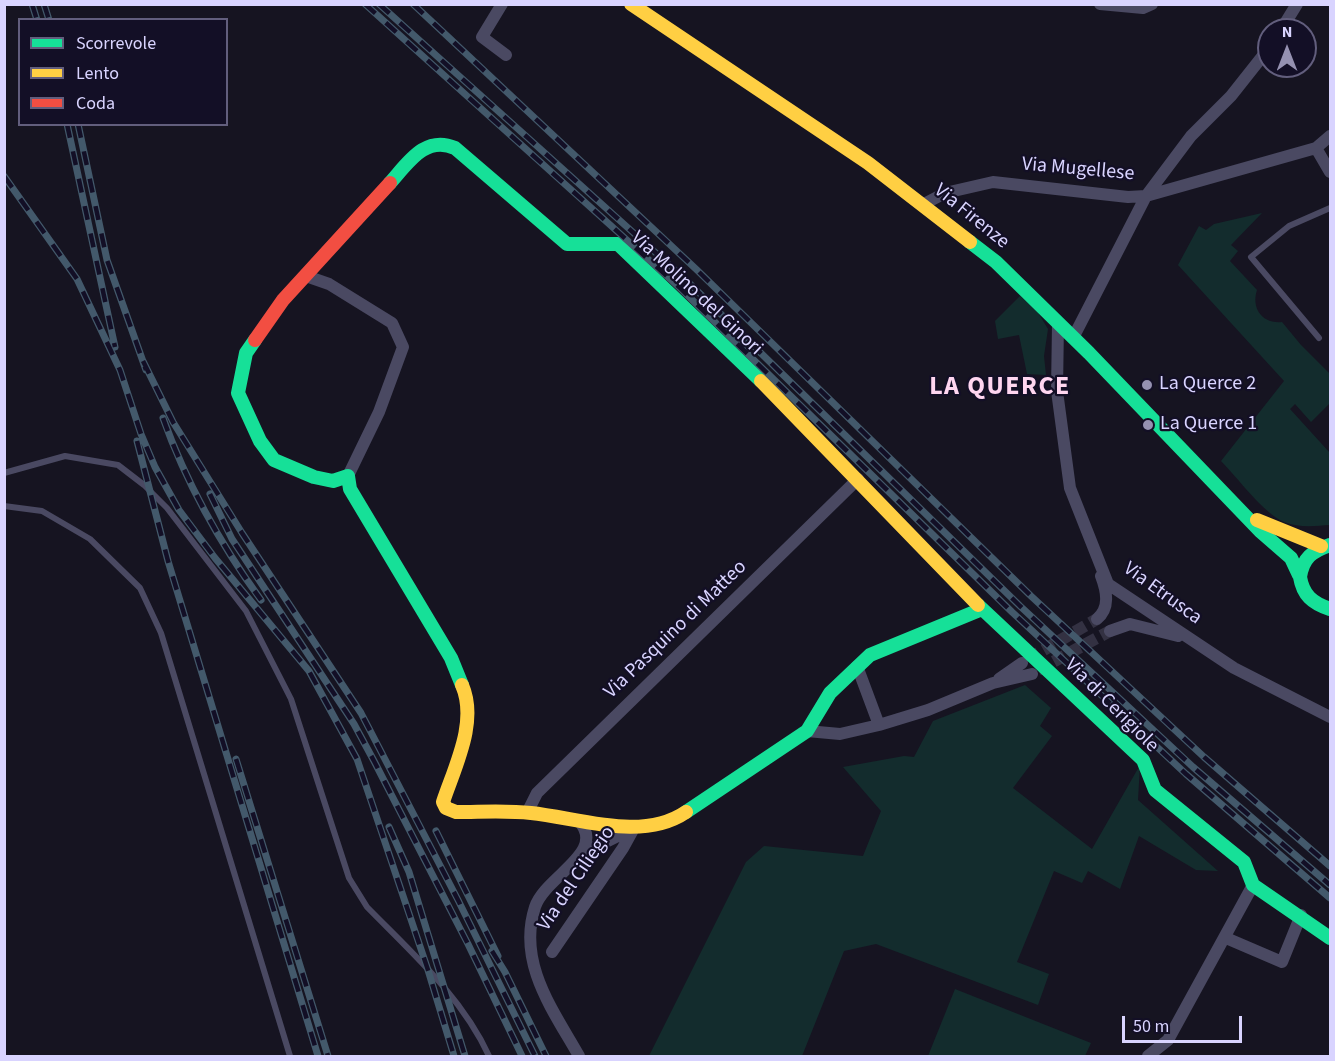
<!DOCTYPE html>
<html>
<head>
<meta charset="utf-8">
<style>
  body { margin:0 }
  #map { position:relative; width:1335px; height:1061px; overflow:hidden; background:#161421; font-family:"Source Sans 3",sans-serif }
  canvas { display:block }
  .frame { position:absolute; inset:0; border:6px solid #d9d4ff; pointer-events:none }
  .legend { position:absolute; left:18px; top:18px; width:210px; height:108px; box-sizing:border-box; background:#130f26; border:2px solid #625e7d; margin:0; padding:8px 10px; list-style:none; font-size:18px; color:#d9d4ff }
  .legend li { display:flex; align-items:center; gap:12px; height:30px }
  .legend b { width:30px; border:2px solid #625e7d }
  .north { position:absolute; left:1257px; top:18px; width:60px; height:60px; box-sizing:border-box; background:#130f26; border:2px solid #625e7d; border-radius:50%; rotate:0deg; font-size:16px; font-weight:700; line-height:24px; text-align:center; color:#d9d4ff }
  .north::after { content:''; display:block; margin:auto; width:21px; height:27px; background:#9591b1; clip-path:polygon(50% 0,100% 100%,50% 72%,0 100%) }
  .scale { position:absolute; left:1122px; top:1016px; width:120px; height:27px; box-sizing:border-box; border:3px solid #d9d4ff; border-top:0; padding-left:8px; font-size:18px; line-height:21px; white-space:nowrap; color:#d9d4ff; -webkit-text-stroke:4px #130f26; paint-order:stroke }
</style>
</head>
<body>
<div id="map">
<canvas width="1335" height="1061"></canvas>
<div class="frame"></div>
<ul class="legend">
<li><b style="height:8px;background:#16e098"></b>Scorrevole</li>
<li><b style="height:8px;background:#ffcf43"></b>Lento</li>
<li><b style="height:8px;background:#f24e42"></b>Coda</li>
</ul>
<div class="north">N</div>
<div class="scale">50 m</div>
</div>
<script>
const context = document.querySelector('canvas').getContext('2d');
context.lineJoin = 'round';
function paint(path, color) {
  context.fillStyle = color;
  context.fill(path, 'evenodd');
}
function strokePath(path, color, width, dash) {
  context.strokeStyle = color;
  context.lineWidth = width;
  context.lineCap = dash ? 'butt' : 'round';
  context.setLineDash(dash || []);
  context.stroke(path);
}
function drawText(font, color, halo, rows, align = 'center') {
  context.font = font + ' "Source Sans 3",sans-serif';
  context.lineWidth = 4.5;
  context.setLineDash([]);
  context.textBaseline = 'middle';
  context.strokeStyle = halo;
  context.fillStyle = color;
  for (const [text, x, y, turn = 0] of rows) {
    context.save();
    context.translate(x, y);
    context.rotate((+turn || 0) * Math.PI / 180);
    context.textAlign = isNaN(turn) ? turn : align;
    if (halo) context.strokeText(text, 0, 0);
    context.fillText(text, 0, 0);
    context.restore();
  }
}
const green = new Path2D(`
  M 1262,213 L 1231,245 L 1238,251 L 1230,261 L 1257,290 C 1251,308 1262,324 1282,322 L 1301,345 L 1330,374 L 1330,403 L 1311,422 L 1295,404 L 1290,409 L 1330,453 L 1330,525 C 1315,526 1299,528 1284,522 C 1263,513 1238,478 1221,461 L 1284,381 L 1178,265 L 1199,226 L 1206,230 L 1214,224 Z
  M 1020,296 L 1037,311 L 1048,329 L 1044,356 L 1046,375 L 1027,374 L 1019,335 L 998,339 L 995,321 Z
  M 1025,685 L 1051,708 L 1040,726 L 1052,736 L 1013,788 L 1092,849 L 1140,765 L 1138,800 L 1218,871 L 1196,870 L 1139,836 L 1120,889 L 1088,871 L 1082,883 L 1054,871 L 1017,962 L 1049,974 L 1038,1005 L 876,944 L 844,951 L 802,1056 L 649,1056 L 746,862 L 764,846 L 863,856 L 881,811 L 843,767 L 904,756 L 914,757 L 933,721 Z
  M 955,989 L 1091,1043 L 1085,1056 L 928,1056 Z`);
const streetTunnel = new Path2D(`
  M 1028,659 L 1097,619
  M 1038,670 L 1110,631`);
const lane = new Path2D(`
  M 1319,338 L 1251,257 L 1289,226 L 1330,208
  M 4,473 L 65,456 L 118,465 L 144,485 L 167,508 L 246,611 L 291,699 L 349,878 L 367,907 C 412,953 462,997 489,1056
  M 4,506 L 42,511 L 90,539 L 140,588 L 161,633 L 290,1056`);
const street = new Path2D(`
  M 502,4 L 482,37 L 506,55
  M 1100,4 L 1143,8 L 1152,4
  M 1281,30 L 1297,4
  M 1316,148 L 1330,172
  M 924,204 L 945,193 L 993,182 L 1128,197 L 1146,196 L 1316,148 L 1330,136
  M 306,276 L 329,284 L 392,323 L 403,347 L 379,412 L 348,476
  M 1058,323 L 1057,391 L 1070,488 L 1108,584 L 1234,668 L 1330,717
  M 1073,338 L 1146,196 L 1191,136 L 1231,96 L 1269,48
  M 1097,619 C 1110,608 1107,592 1101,576
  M 1110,631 L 1130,624 L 1178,636
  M 857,666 L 879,725
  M 999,679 L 1022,663
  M 807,731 L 840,734 L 879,725 L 928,710 L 993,683 L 1032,674
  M 527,813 L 537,793 L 858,479
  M 578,820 C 609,852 545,876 535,907 C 517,963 553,1010 579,1056
  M 581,854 L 634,828
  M 1226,938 L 1282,962 L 1301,915
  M 552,952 L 623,848 L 634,828
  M 1148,1056 L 1168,1040 L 1253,885`);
const fast = new Path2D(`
  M 390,183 C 408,163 425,135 455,148 L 567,244 L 618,244 L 761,381
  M 970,242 L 996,262 L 1089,353 L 1260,531 L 1291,558 L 1299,575
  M 255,340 L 246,353 L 238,393 L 260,441 L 274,460 L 314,477 L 333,481 L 348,476 L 350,489 L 451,658 L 462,685
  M 1330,545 C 1312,551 1303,558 1300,577 C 1303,595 1312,603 1330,609
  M 978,605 L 1143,760 L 1155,790 L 1244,862 L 1253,885 L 1330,938
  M 686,812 L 807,731 L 830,693 L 870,655 L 982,609`);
const slow = new Path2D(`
  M 631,4 L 868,163 L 970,242
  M 761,381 L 978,605
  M 1257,520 L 1321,546
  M 462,685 C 478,722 455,766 443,802 L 446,808 L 456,812 C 481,812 506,810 531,813 C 579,818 642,842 686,812`);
const jam = new Path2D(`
  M 255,340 L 283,300 L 390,183`);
const rail = new Path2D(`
  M 32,4 L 37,20
  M 44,4 L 49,20
  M 365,4 L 679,287 L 1012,612 L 1186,774 L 1330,898
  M 379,4 L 686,280 L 1020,606 L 1193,767 L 1330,885
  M 413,4 L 697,270 L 1031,596 L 1204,757 L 1330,866
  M 67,124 L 115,347
  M 78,124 L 107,260 L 146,370
  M 4,176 L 77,279 L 120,370 L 141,434 L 155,467 L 179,510 L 215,558 L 309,671 L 357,759 L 428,970 L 454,1056
  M 143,361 L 173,422 L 242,533 L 361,713 L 458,900 L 535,1056
  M 163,418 C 186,482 221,545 261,600
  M 137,441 L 168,561 L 318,1056
  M 210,494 L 232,539 L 354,724 L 374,761 L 468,944 L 522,1056
  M 236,759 L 328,1056
  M 389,827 L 409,872 L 465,1056
  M 436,831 L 498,956
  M 492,951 L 505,972 L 546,1056`);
const markers = [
  [1147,385,6,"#9591b1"],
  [1148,425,6,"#9591b1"]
];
const streetNames = [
  ["Via Mugellese",1078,170,5],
  ["Via Firenze",971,217,39],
  ["Via Molino del Ginori",696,294,43],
  ["Via Etrusca",1162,594,36],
  ["Via Pasquino di Matteo",676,630,-44],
  ["Via di Cerigiole",1111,706,45],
  ["Via del Ciliegio",577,879,-56]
];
const poiNames = [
  ["La Querce 2",1159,385],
  ["La Querce 1",1160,425]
];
const districtNames = [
  ["LA QUERCE",1000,388]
];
paint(green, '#132c2d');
strokePath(streetTunnel, '#333142', 12, [12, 6]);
strokePath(lane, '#4a4962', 6);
strokePath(street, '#4a4962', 12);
strokePath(fast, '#16e098', 14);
strokePath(slow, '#ffcf43', 14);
strokePath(jam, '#f24e42', 14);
strokePath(rail, '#43596b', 7);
strokePath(rail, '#130f26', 4.5, [14]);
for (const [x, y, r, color] of markers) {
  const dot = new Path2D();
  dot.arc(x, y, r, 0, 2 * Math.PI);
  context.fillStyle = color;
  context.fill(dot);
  strokePath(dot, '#130f26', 2);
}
drawText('20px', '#d9d4ff', '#130f26', streetNames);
drawText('20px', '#d9d4ff', '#130f26', poiNames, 'left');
context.letterSpacing = '1.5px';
drawText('bold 26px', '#ffd6f0', '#130f26', districtNames);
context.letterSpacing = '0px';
</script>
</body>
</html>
